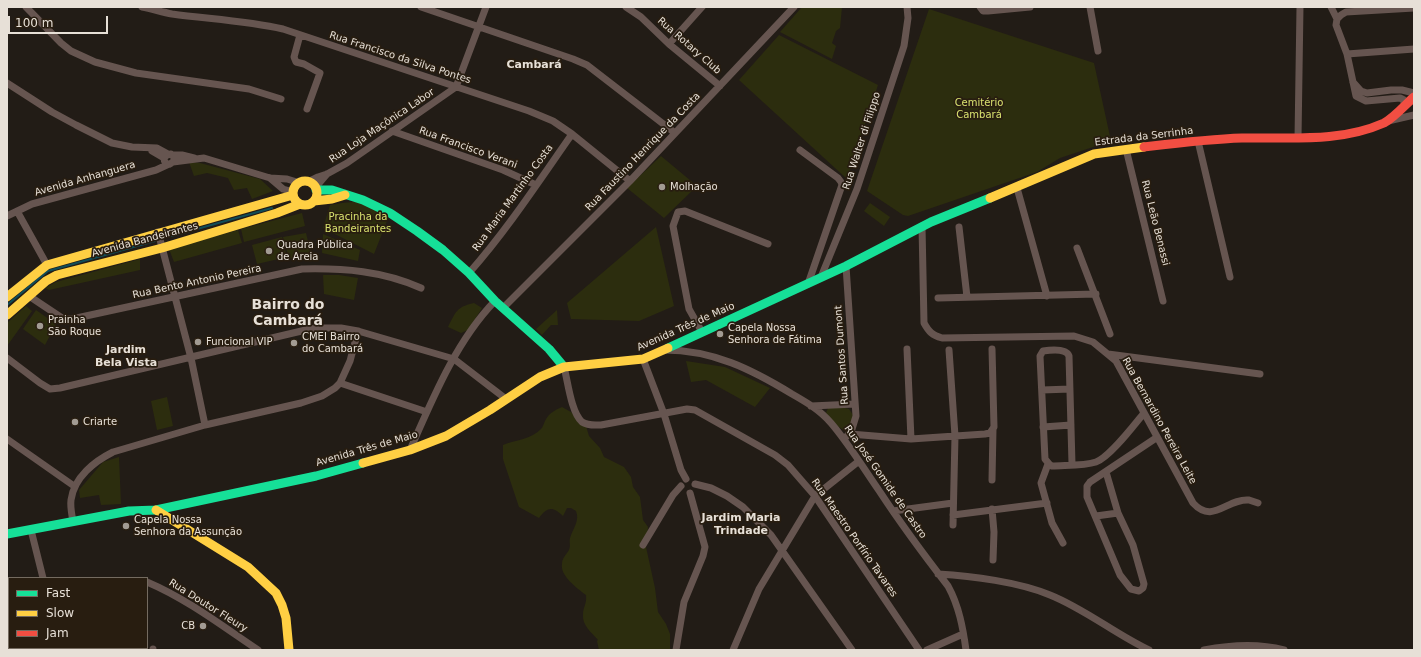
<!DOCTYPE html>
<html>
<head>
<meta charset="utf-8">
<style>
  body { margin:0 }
  #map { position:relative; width:1421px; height:657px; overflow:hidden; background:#221c16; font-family:"DejaVu Sans",sans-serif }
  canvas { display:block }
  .frame { position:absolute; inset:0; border:8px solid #e7e0d7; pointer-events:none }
  .legend { position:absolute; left:8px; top:577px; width:140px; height:72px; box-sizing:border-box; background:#281d10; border:1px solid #746b60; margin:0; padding:5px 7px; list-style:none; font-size:12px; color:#e7e0d7 }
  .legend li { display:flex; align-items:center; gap:8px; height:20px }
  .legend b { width:20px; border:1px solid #746b60 }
  .scale { position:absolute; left:8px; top:16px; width:100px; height:18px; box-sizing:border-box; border:2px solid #e7e0d7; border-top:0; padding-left:5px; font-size:12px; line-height:14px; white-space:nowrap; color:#e7e0d7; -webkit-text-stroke:3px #281d10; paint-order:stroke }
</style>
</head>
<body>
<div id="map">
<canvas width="1421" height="657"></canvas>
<div class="frame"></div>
<ul class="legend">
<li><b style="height:5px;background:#16e098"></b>Fast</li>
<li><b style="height:5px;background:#ffcf43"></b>Slow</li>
<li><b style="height:5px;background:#f24e42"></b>Jam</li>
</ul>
<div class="scale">100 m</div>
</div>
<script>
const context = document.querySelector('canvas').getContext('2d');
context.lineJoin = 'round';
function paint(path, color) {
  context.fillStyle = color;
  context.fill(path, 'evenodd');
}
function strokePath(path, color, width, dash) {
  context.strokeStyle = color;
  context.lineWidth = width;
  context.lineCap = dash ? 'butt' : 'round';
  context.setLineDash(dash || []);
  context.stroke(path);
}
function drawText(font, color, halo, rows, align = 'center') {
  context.font = font + ' "DejaVu Sans",sans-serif';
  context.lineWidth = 3.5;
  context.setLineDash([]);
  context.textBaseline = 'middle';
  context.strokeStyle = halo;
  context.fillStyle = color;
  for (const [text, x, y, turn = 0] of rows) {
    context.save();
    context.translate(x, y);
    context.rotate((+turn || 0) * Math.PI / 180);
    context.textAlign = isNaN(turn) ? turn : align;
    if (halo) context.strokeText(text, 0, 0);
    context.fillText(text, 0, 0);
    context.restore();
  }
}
const green = new Path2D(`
  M 802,7 L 842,7 L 840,28 L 836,31 L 832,43 L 836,46 L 832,59 L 780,32 Z
  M 929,9 L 1094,63 L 1111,141 L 1060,158 L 1037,172 L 908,216 L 903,215 L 867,191 Z
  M 779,35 L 878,85 L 847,179 L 739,80 Z
  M 661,156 L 697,186 L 664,218 L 627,188 Z
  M 189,162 L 200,163 L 260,179 L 273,191 L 252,199 L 247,188 L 234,190 L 228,178 L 207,173 L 194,176 Z
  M 362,201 L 382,214 L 387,221 L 374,254 L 323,228 L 330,205 L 342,203 Z
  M 870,203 L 890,217 L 884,226 L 864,211 Z
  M 302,213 L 305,226 L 244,242 L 241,229 Z
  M 656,227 L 674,306 L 639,321 L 571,319 L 567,303 Z
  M 238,230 L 242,243 L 174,262 L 169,249 Z
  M 306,233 L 311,254 L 289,259 L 283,237 Z
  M 323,234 L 360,250 L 358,261 L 322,253 Z
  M 282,237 L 287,257 L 257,264 L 252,245 Z
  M 140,259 L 140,270 L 49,290 L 45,288 L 56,282 Z
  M 323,275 L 339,275 L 358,278 L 354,300 L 324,294 Z
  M 474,303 L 482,308 L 468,330 L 461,333 L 448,327 C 456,312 456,307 474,303 Z
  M 26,306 L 32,311 L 7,346 L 7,323 Z
  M 36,310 L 56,324 L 45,345 L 23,329 Z
  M 557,310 L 558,325 L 551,325 L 542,335 L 536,329 Z
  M 686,361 L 725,367 L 770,388 L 755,407 L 706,380 L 691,382 Z
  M 167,397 L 173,426 L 157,430 L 151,401 Z
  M 562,407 L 571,412 L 586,426 L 589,436 L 600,448 L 604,457 L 624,467 L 631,477 L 633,487 L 640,497 L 643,520 L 648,527 L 646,547 L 655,588 L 658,612 L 666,624 L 670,634 L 670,650 L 599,650 L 597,641 L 598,640 C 592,633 582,625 583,615 C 583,606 587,605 586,595 C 577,588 560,576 562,564 C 562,558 566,555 569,550 C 571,546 569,542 570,538 C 573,528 580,521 576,511 L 571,508 L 567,508 L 563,516 C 553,507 548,506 539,518 L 519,507 L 503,459 L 503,445 C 515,440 532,439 541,429 C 543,427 544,423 545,421 C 549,413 555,410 562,407 Z
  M 841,407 L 849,409 L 853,415 L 851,425 L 843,430 L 835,424 L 826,413 L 828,408 Z
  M 119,457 L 121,504 L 101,505 L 99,495 L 80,498 L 79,490 L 103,462 Z`);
const stream = new Path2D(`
  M 172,236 L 272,208
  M 7,305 L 48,271 L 155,241`);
const street = new Path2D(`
  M 26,7 L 61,43 L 71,51 L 95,62 L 136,73 L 249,89 L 281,99
  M 142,7 C 152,9 162,12 172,14 C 209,19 247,21 283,29 L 529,111 L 553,121 L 572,134 L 630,181
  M 421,7 L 573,59 L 587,65 L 675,133
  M 626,7 L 641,17 L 669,44 L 720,86
  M 980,7 L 983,11 L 988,11 L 1030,7
  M 1090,7 L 1098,51
  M 1331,7 L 1337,19
  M 300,35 L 294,57 L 296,62 L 304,64 L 320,73 L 307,109
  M 669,44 L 702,7
  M 1347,54 L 1414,49
  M 1353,82 L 1361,91 L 1367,93 L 1391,90 L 1402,90 L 1414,93
  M 7,83 L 52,112 L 76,125 L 112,143 L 132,147 L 157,148 L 168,154
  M 1404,105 L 1404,100 L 1400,98 L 1366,101 L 1356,96 L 1347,54 L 1336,25 L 1337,19 L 1341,15 L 1346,12 L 1414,8
  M 1388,121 L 1414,115
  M 392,131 L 503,170 L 536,185
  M 1298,138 L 1300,7
  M 1198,141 L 1230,277
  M 1126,149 L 1163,301
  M 800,150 L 838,178 L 841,182 L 842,185 L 808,284
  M 152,151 L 164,158 C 164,162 166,165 170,164 L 174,161 L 174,157 L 171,154 L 167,155 L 164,158
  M 173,155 L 182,155 L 194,158
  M 173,162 L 204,158 L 270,178 L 287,179 L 300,183
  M 270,178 L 283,189 L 293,192
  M 308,182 L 318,177 L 327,174 L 347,163 L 456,87 L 486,7
  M 315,188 L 327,174
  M 1017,188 L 1047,296
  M 17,211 L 47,265
  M 7,216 L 32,204 L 156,170 L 169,164
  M 922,226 L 924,323 C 929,332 932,335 942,338 L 1074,336 L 1093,342 L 1116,361 L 1193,503 C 1213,525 1227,498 1249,500 C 1252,501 1255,502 1258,503
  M 959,227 L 967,297
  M 158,232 L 191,358 L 205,425
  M 1077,248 L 1110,334
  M 846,266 L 856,416 L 852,429 L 847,436
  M 469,273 C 507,230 539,181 572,134
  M 821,277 L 857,189 L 904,46 L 908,18 L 907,7
  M 29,296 L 62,318 L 72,319 L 302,269 C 344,268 383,271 421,288
  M 938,298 L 1096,294
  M 503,308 L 630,181 L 794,7
  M 702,332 L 689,309 L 673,226 L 678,212 L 685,211 L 768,244
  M 907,349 L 911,439
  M 664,350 C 713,350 751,369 792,394 C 806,402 820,410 831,423 C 849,444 864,469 880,492 C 901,524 924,555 948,586 C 959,606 963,628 966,650
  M 949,350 L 955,436 L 953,525
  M 1108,354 L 1260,374
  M 7,358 L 40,383 L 50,389 L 60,388 L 310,329 L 320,328 L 341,328 L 358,331 L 454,359 L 506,399
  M 643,359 L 664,414 L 681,470 L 686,479
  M 564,367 C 568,382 571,412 582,422 C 588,426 594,425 601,425 L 687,409 L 695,410 L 775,455 L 788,465 L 815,496 L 919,650
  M 340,383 L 350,361 L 358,331
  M 1042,390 L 1070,389
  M 811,406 L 855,404
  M 1043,427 L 1071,425
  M 850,434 L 911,439 L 985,434 L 990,433 L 994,427 L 992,349
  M 7,439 L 74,486
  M 410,450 C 432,400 456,341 495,301
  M 1048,464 L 1041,483 L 1052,523 L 1063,543
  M 1072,464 L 1069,356 C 1066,348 1050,350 1043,351 L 1040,356 L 1045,459 L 1050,465 L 1052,466 C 1065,465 1084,466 1096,462 C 1110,457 1134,425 1144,413
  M 1106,472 L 1118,513 L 1133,545 L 1144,584 L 1143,588 L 1139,591 L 1131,589 L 1120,575 L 1087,497 L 1087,486 L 1090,482 L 1156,438
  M 992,480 L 993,429
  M 695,484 L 711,488 L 727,496 L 743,507 L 771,535 L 852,650
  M 992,509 L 994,532 L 993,560
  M 893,511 L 953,503
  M 953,515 L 1047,503
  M 1096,516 L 1118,513
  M 73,522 C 72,515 70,507 71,500 C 74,477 95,461 113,452 L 205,425 L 301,403 L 322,396 L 335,388 L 340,383 L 427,412
  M 31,530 L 43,578
  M 643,545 L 673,495 L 681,486
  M 938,574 C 972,576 1019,582 1050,595 C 1085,609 1115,634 1149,650
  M 147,582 C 187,599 222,626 258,650
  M 7,611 L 9,610
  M 63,648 L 63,650
  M 153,650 L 153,649
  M 676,650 L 684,602 L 703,556 L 705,547 L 690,493
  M 733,650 L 759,589 L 815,496 L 859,461
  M 927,650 L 963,634
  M 1204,650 C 1230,645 1258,643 1284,650`);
const fast = new Path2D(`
  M 316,190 L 332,190 L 363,200 L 390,213 L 417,231 L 443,250 L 469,273 L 495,301 L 549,349 L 564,367
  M 668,348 L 846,266 L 931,222 L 990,198
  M 7,534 L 129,511 L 156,510 L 316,476 L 363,463`);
const slow = new Path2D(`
  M293 193a12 12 0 1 1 24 0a12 12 0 1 1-24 0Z
  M 990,198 L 1094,154 L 1144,147
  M 314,201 L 332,199 L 345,195
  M 7,297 L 47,265 L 293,195
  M 7,315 L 46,281 L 57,275 L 162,248 L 277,213 L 300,204
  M 363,463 L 410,450 L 446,436 L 490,410 L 540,377 L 564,367 L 643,359 L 668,348
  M 156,510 L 248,567 L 276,593 L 282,605 L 286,618 L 289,650`);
const jam = new Path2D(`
  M 1144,147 C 1177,143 1209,139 1242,138 C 1290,137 1339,143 1384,123 C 1394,118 1406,104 1414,97`);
const markers = [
  [662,187,4,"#a29b93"],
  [269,251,4,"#a29b93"],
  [40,326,4,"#a29b93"],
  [720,334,4,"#a29b93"],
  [198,342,4,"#a29b93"],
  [294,343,4,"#a29b93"],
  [75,422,4,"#a29b93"],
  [126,526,4,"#a29b93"],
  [203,626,4,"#a29b93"]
];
const streetNames = [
  ["Rua Rotary Club",689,46,41],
  ["Rua Francisco da Silva Pontes",400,58,18],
  ["Rua Loja Maçônica Labor",382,126,-34],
  ["Estrada da Serrinha",1144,137,-7],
  ["Rua Walter di Filippo",862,141,-72],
  ["Rua Francisco Verani",468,148,20],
  ["Rua Faustino Henrique da Costa",643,152,-46],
  ["Avenida Anhanguera",85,179,-16],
  ["Rua Maria Martinho Costa",513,198,-54],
  ["Rua Leão Benassi",1155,223,76],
  ["Avenida Bandeirantes",145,240,-15],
  ["Rua Bento Antonio Pereira",197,282,-12],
  ["Avenida Três de Maio",686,327,-24],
  ["Rua Santos Dumont",842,355,-94],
  ["Rua Bernardino Pereira Leite",1159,421,61],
  ["Avenida Três de Maio",367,449,-16],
  ["Rua José Gomide de Castro",885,482,55],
  ["Rua Maestro Porfírio Tavares",854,538,55],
  ["Rua Doutor Fleury",208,606,32]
];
const parkNames = [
  ["Cemitério",979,103],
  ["Cambará",979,115],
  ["Pracinha da",358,217],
  ["Bandeirantes",358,229]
];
const poiNames = [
  ["Molhação",670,187],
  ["Quadra Pública",277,245],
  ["de Areia",277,257],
  ["Prainha",48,320],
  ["São Roque",48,332],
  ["Capela Nossa",728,328],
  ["Senhora de Fátima",728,340],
  ["CMEI Bairro",302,337],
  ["do Cambará",302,349],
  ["Funcional VIP",206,342],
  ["Criarte",83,422],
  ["Capela Nossa",134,520],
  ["Senhora da Assunção",134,532],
  ["CB",195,626,"right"]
];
const neighbourhoodNames = [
  ["Cambará",534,65],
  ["Jardim",126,350],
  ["Bela Vista",126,363],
  ["Jardim Maria",741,518],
  ["Trindade",741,531]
];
const districtNames = [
  ["Bairro do",288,305],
  ["Cambará",288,321]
];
paint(green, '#2c2d0e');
strokePath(stream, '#104d58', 2);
strokePath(street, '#665550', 7);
strokePath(fast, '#16e098', 9);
strokePath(slow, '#ffcf43', 9);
strokePath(jam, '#f24e42', 9);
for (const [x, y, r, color] of markers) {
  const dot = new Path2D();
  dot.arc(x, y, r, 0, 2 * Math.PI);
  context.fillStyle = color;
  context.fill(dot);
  strokePath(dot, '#281d10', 1.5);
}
drawText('10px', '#e7e0d7', '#281d10', streetNames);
drawText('10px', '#d9e26f', '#281d10', parkNames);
drawText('10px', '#e7e0d7', '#281d10', poiNames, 'left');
drawText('bold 11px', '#e7e0d7', '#281d10', neighbourhoodNames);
drawText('bold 14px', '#e7e0d7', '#281d10', districtNames);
</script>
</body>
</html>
